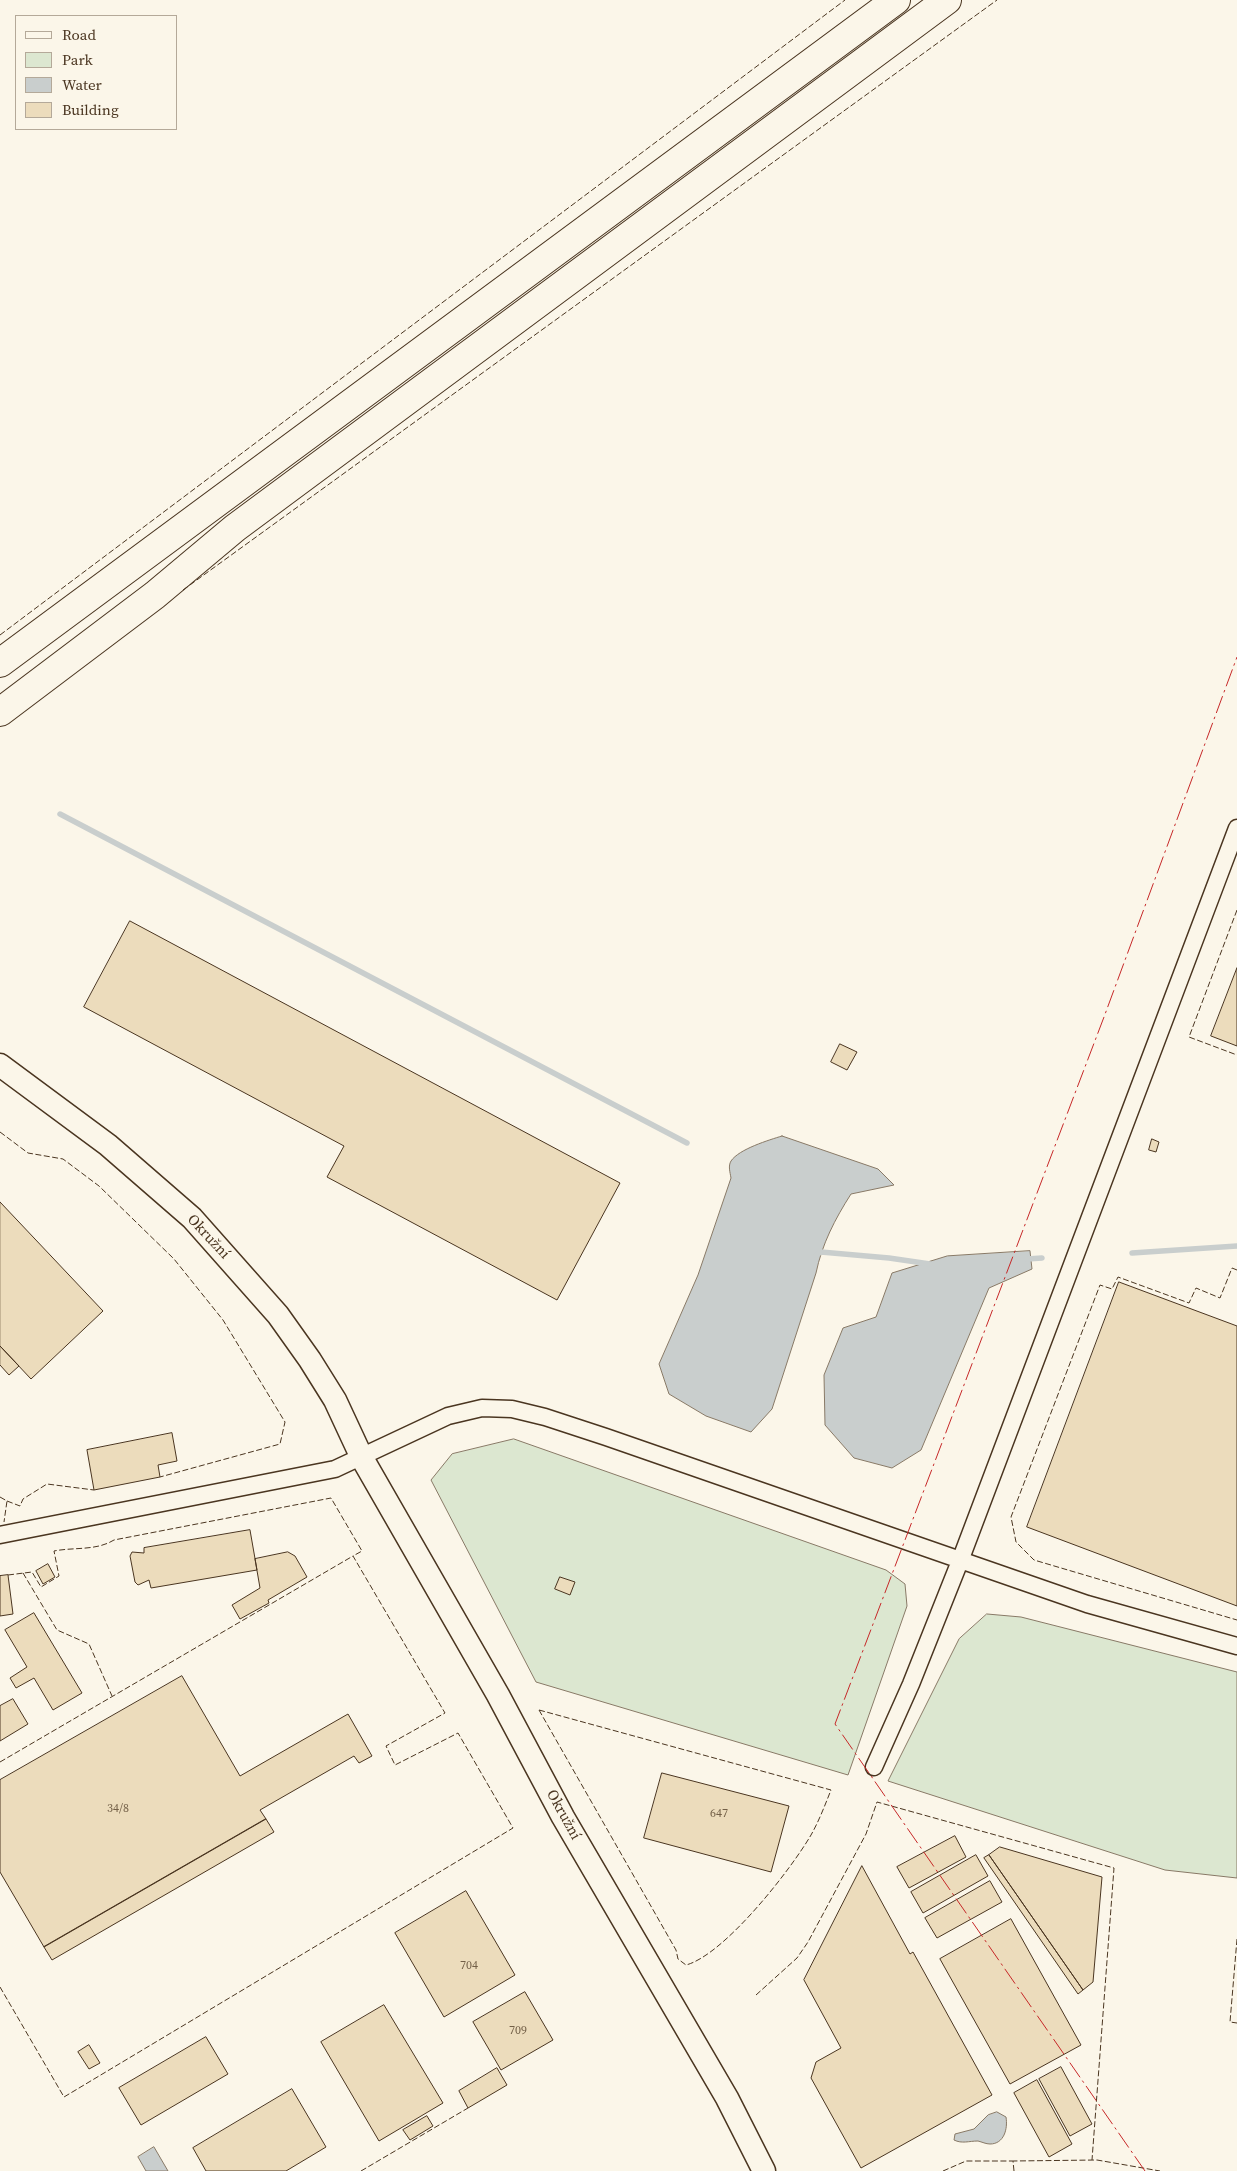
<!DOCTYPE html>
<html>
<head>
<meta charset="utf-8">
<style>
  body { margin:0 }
  #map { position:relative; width:1237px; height:2171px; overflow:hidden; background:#fbf6e9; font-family:"Source Serif 4",serif }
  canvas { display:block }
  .legend { position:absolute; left:15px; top:15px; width:162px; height:115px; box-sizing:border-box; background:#fbf6e9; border:1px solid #b4a999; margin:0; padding:6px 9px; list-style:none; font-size:15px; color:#4a3520 }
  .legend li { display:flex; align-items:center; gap:10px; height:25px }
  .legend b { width:25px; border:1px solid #b4a999 }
</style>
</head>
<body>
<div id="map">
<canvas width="1237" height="2171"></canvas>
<ul class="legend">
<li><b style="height:6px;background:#fbf6e9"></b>Road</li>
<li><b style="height:14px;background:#dce7d0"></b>Park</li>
<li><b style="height:14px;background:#c9cecd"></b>Water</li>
<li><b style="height:14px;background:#ecdcbc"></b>Building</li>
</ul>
</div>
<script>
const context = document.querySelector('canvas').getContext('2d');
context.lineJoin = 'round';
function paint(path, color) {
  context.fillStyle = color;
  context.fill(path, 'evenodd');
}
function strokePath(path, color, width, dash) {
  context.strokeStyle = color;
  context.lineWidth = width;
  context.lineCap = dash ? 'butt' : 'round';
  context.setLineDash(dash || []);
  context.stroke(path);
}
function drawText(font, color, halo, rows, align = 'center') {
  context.font = font + ' "Source Serif 4",serif';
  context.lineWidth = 4;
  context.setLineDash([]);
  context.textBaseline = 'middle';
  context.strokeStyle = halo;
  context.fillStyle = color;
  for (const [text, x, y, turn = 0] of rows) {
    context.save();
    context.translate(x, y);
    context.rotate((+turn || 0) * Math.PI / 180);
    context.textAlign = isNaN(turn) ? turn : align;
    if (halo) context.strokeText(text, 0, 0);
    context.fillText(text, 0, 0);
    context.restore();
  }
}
const green = new Path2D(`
  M 514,1439 L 886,1570 L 905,1584 L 907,1606 L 848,1775 L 536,1682 L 431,1480 L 452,1454 Z
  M 987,1614 L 1021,1617 L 1237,1672 L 1237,1878 L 1165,1870 L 888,1781 L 959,1639 Z`);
const water = new Path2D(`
  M 782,1136 L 878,1169 L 894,1185 L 851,1194 C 835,1219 822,1244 816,1273 L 772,1409 L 751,1432 L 706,1416 L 669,1394 L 659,1364 L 698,1275 L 731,1178 C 730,1172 728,1166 731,1161 C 739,1149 769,1140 782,1136 Z
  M 1030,1251 L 1032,1269 L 989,1288 L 921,1450 L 892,1468 L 854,1458 L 825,1425 L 824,1375 L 843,1328 L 876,1317 L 892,1273 L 947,1256 Z
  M 997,2112 L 1006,2117 C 1008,2129 1004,2144 990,2144 C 986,2144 982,2142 978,2141 C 969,2141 962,2144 954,2140 L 955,2134 L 974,2129 L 988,2115 Z
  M 154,2147 L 168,2171 L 146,2171 L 138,2157 Z`);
const stream = new Path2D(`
  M 60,814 L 687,1143
  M 1132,1253 L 1237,1246
  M 816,1255 L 821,1252 L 889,1258 L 930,1264
  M 1027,1259 L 1042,1258`);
const building = new Path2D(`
  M 130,921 L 620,1183 L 557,1300 L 327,1177 L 344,1146 L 84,1007 Z
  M 1237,968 L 1237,1046 L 1211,1036 Z
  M 840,1044 L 857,1052 L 847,1070 L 831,1062 Z
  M 1152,1139 L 1159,1142 L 1156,1152 L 1149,1150 Z
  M 0,1202 L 103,1311 L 31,1379 L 0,1346 Z
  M 1119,1282 L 1237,1326 L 1237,1606 L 1027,1527 Z
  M 0,1346 L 19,1366 L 9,1375 L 0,1365 Z
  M 172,1433 L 177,1461 L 158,1465 L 160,1477 L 94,1490 L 87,1450 Z
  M 250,1530 L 257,1570 L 151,1588 L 149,1580 L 138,1585 L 135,1582 L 130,1556 L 132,1552 L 144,1553 L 144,1548 Z
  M 288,1552 L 295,1556 L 307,1577 L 268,1600 L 269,1603 L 240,1619 L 232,1605 L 260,1588 L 255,1559 Z
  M 48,1564 L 55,1577 L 43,1584 L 36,1571 Z
  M 8,1575 L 13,1614 L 0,1616 L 0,1576 Z
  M 560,1577 L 575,1582 L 570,1595 L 555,1589 Z
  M 34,1613 L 82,1693 L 53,1710 L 34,1678 L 16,1688 L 10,1678 L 27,1667 L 5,1630 Z
  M 182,1676 L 240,1776 L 348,1714 L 372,1756 L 359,1763 L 354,1756 L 260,1810 L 266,1819 L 44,1947 L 0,1872 L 0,1780 Z
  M 13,1699 L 28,1724 L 0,1741 L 0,1706 Z
  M 662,1773 L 789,1806 L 771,1872 L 644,1838 Z
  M 266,1819 L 274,1832 L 52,1960 L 44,1947 Z
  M 955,1836 L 966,1857 L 909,1888 L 897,1867 Z
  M 1000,1847 L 1102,1877 L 1093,1982 L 1083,1990 L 989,1855 Z
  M 976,1855 L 988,1876 L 923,1913 L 911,1892 Z
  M 989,1855 L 1083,1990 L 1078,1994 L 984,1858 Z
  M 862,1866 L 910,1954 L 913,1952 L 992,2095 L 861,2168 L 811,2078 L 816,2062 L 841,2048 L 804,1980 Z
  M 990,1881 L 1002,1902 L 937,1938 L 925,1918 Z
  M 466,1891 L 515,1975 L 444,2017 L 395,1933 Z
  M 1011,1919 L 1081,2045 L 1010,2084 L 940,1959 Z
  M 525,1992 L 553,2040 L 501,2070 L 473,2022 Z
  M 384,2005 L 443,2103 L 379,2141 L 321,2042 Z
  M 206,2037 L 228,2074 L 141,2125 L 119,2088 Z
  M 89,2045 L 100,2063 L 89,2069 L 78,2052 Z
  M 1061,2067 L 1092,2124 L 1070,2136 L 1039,2079 Z
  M 497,2068 L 507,2085 L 468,2108 L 459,2091 Z
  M 1037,2080 L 1072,2144 L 1049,2157 L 1014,2093 Z
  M 292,2089 L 326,2147 L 286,2171 L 206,2171 L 193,2148 Z
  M 427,2116 L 433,2126 L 410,2140 L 403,2130 Z`);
const minor = new Path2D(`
  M 0,1535 L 335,1469 L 448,1416 L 482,1408 L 512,1409 L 545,1417 L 606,1437 L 1087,1604 L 1237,1646
  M 874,1767 L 911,1684 L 960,1561 L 1237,828`);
const secondary = new Path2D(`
  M 0,1065 L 108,1145 L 192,1218 L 278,1315 L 310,1360 L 335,1400 L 362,1458 L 498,1695 L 563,1817 L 727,2098 L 764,2171`);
const trunk = new Path2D(`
  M 0,663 L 896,0
  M 0,712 L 155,595 L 235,528 L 947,0`);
const fence = new Path2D(`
  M 183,590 L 997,0
  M 0,635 L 845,0
  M 1237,910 L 1189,1037 L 1237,1055
  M 0,1132 L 28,1153 L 63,1159 L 99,1186 L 174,1259 L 223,1320 L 285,1422 L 280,1444 L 160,1477
  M 1237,1270 L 1232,1268 L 1220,1298 L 1196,1288 L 1189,1303 L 1118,1277 L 1112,1289 L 1100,1285 L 1011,1517 L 1016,1542 L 1034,1560 L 1237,1620
  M 0,1497 L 7,1501 L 4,1522
  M 7,1501 L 20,1506 L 23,1499 L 47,1484 L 94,1490
  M 23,1573 L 57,1630 L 89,1644 L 112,1696
  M 8,1575 L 32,1572 L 41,1587 L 59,1576 L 54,1551 C 74,1547 96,1551 114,1540 L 331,1498 L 362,1551 L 353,1556
  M 539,1710 L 831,1790 C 825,1805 819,1821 811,1835 C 790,1871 724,1955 686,1965 L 678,1959 L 676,1950 Z
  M 0,1762 L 353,1556 L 445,1713 L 386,1746 L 395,1765 L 458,1733 L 513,1828 L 64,2097 L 0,1987
  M 1237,1939 L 1230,2022 L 1237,2023
  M 756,1995 L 797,1958 L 808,1942 L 866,1834 L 877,1802 L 1114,1868 L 1092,2160
  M 361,2171 L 468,2108
  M 943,2171 L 966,2161 L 1013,2161
  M 1014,2171 L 1013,2161 L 1097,2160 L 1160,2171`);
const power = new Path2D(`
  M 1145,2171 L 835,1724 L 1104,1017 L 1237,657`);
const numberNames = [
  ["34/8",118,1809],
  ["647",719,1814],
  ["704",469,1966],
  ["709",518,2031]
];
const streetNames = [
  ["Okružní",208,1237,47],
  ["Okružní",563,1815,61]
];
paint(green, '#dce7d0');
strokePath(green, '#887966', 1);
paint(water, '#c9cecd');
strokePath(water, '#887966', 1);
strokePath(stream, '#c9cecd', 5.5);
paint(building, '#ecdcbc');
strokePath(building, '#4a3520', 1);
strokePath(minor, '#4a3520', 19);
strokePath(secondary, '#4a3520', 25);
strokePath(trunk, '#4a3520', 30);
strokePath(minor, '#fbf6e9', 16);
strokePath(secondary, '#fbf6e9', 22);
strokePath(trunk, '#fbf6e9', 28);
strokePath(fence, '#4a3520', 1, [6, 2.5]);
strokePath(power, '#c62828', 1, [18, 4, 2.5, 4]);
drawText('12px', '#725f47', null, numberNames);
drawText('15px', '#4a3520', '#fbf6e9', streetNames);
</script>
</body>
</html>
